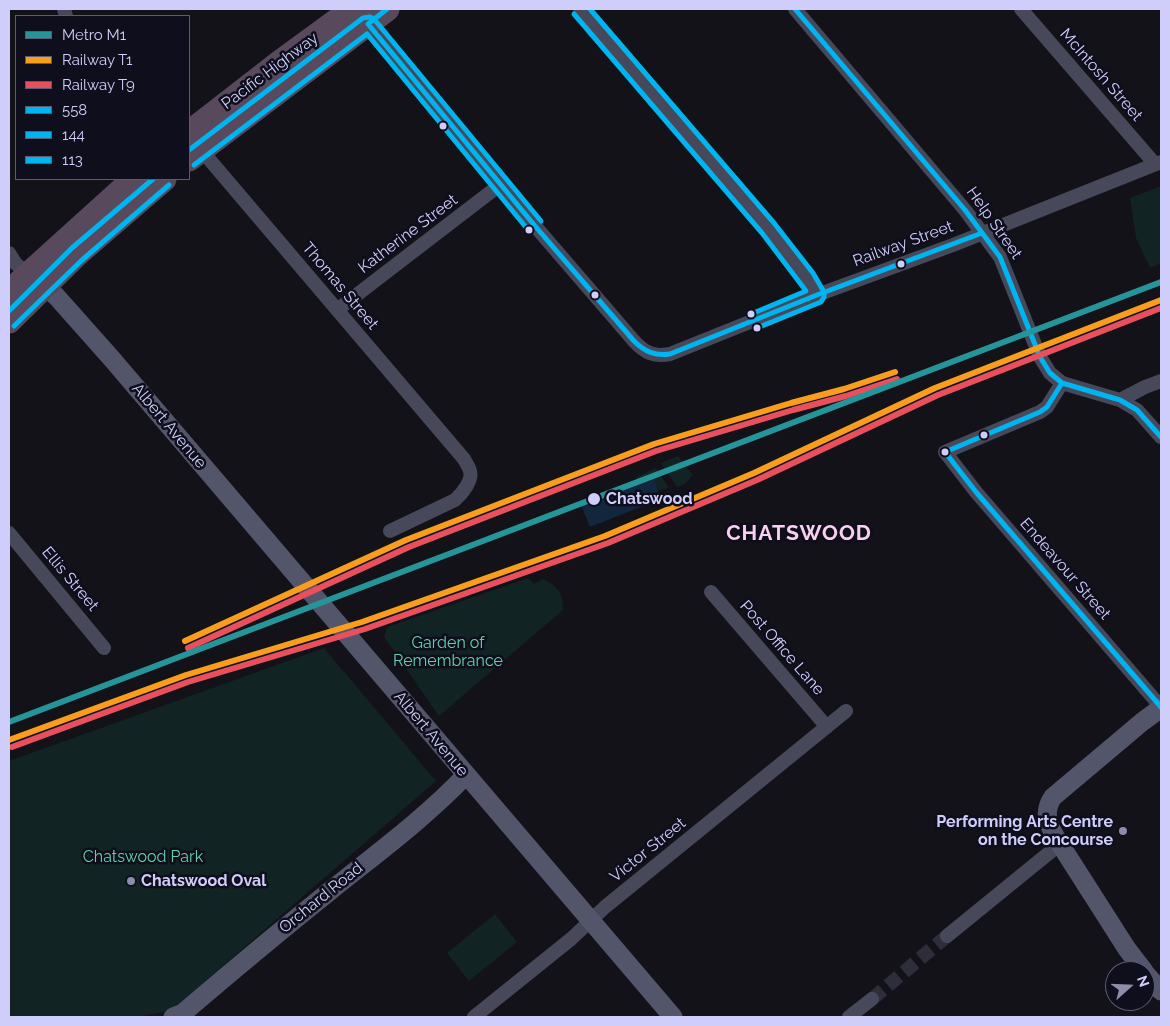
<!DOCTYPE html>
<html>
<head>
<meta charset="utf-8">
<style>
  body { margin:0 }
  #map { position:relative; width:1170px; height:1026px; overflow:hidden; background:#121218; font-family:Raleway,sans-serif }
  canvas { display:block }
  .frame { position:absolute; inset:0; border:10px solid #cfcefa; pointer-events:none }
  .legend { position:absolute; left:15px; top:15px; width:175px; height:165px; box-sizing:border-box; background:#0f0e1c; border:1px solid #5c5b75; margin:0; padding:6px 9px; list-style:none; font-size:15px; color:#cfcefa }
  .legend li { display:flex; align-items:center; gap:10px; height:25px }
  .legend b { width:25px; border:1px solid #5c5b75 }
  .north { position:absolute; left:1105px; top:961px; width:50px; height:50px; box-sizing:border-box; background:#0f0e1c; border:1px solid #5c5b75; border-radius:50%; rotate:70deg; font-size:14px; font-weight:700; line-height:20px; text-align:center; color:#cfcefa }
  .north::after { content:''; display:block; margin:auto; width:18px; height:22px; background:#8d8cab; clip-path:polygon(50% 0,100% 100%,50% 72%,0 100%) }
</style>
</head>
<body>
<div id="map">
<canvas width="1170" height="1026"></canvas>
<div class="frame"></div>
<ul class="legend">
<li><b style="height:6px;background:#26959a"></b>Metro M1</li>
<li><b style="height:6px;background:#f99d1c"></b>Railway T1</li>
<li><b style="height:6px;background:#e8505d"></b>Railway T9</li>
<li><b style="height:6px;background:#00b5ef"></b>558</li>
<li><b style="height:6px;background:#00b5ef"></b>144</li>
<li><b style="height:6px;background:#00b5ef"></b>113</li>
</ul>
<div class="north">N</div>
</div>
<script>
const context = document.querySelector('canvas').getContext('2d');
context.lineJoin = 'round';
function paint(path, color) {
  context.fillStyle = color;
  context.fill(path, 'evenodd');
}
function strokePath(path, color, width, dash) {
  context.strokeStyle = color;
  context.lineWidth = width;
  context.lineCap = dash ? 'butt' : 'round';
  context.setLineDash(dash || []);
  context.stroke(path);
}
function drawText(font, color, halo, rows, align = 'center') {
  context.font = font + ' Raleway,sans-serif';
  context.lineWidth = 5;
  context.setLineDash([]);
  context.textBaseline = 'middle';
  context.strokeStyle = halo;
  context.fillStyle = color;
  for (const [text, x, y, turn = 0] of rows) {
    context.save();
    context.translate(x, y);
    context.rotate((+turn || 0) * Math.PI / 180);
    context.textAlign = isNaN(turn) ? turn : align;
    if (halo) context.strokeText(text, 0, 0);
    context.fillText(text, 0, 0);
    context.restore();
  }
}
const green = new Path2D(`
  M 1161,186 L 1161,263 L 1150,268 L 1136,238 L 1130,198 Z
  M 678,456 L 693,475 L 685,484 L 677,487 L 661,463 Z
  M 656,468 L 669,488 L 648,493 L 636,477 Z
  M 528,578 L 534,584 L 543,579 C 559,587 563,593 563,610 L 439,716 L 384,637 L 387,627 Z
  M 324,648 L 436,781 L 171,1011 L 137,1017 L 9,1017 L 9,761 Z
  M 495,914 L 517,942 L 469,981 L 447,953 Z`);
const water = new Path2D(`
  M 653,476 L 661,499 L 590,527 L 581,505 Z`);
const streetTunnel = new Path2D(`
  M 872,999 L 947,936`);
const street = new Path2D(`
  M 64,9 L 66,16
  M 580,9 L 768,228 L 807,278 L 817,295
  M 795,9 L 965,210 L 1000,257 L 1040,357 L 1050,373 L 1062,383 L 1120,400 L 1137,410 L 1161,437
  M 1021,9 L 1155,164
  M 364,19 L 535,226 L 634,341 C 645,353 654,357 670,354 L 817,295 L 953,245 L 1161,162
  M 197,145 L 464,459 C 466,463 469,467 470,471 C 473,480 462,494 455,500 L 390,531
  M 9,253 L 16,264 L 29,274
  M 337,310 L 501,184
  M 1062,383 L 1047,407 L 1040,412 L 945,452 L 976,492 L 1161,707
  M 1120,400 L 1145,387 L 1161,381
  M 9,533 L 104,648
  M 711,592 L 827,727
  M 947,936 L 1060,844
  M 474,1017 L 571,939 L 605,907 L 846,711
  M 849,1017 L 872,999`);
const secondary = new Path2D(`
  M 36,279 L 56,296 L 112,359 L 673,1017
  M 1144,971 L 1127,949 L 1060,844 C 1050,829 1041,814 1053,797 L 1142,722 L 1161,708
  M 1145,973 L 1161,991
  M 173,1017 L 183,1013 C 231,972 280,931 330,891 C 376,854 425,818 466,775`);
const highway = new Path2D(`
  M 189,133 L 279,63 L 353,9
  M 189,159 L 387,9
  M 9,292 L 134,179
  M 9,321 L 77,254 L 164,179`);
const bus1 = new Path2D(`
  M 387,9 L 368,24 L 535,226 L 634,341 C 645,352 655,356 670,354 L 817,295 L 982,233
  M 795,9 L 965,210 L 1000,257 L 1040,357 L 1050,373 L 1062,383 L 1120,400 L 1137,410 L 1161,437
  M 1062,383 L 1047,407 L 1040,412 L 945,452 L 976,492 L 1161,707`);
const bus2 = new Path2D(`
  M 574,14 L 762,233 L 806,291 L 751,314
  M 194,165 L 367,34 L 529,231
  M 14,326 L 82,260 L 169,185`);
const bus3 = new Path2D(`
  M 590,9 L 774,223 L 813,273 L 824,292 L 824,297 L 821,302 L 757,328
  M 189,150 L 363,18 L 370,17 L 374,19 L 541,221
  M 9,311 L 72,248 L 153,179`);
const rail1 = new Path2D(`
  M 185,641 L 406,540 L 654,444 L 791,403 L 844,389 L 895,372
  M 9,740 L 186,675 L 362,622 L 605,536 L 754,473 L 935,388 L 1161,300`);
const rail2 = new Path2D(`
  M 188,648 L 409,547 L 656,451 L 793,410 L 846,396 L 897,379
  M 12,747 L 188,682 L 365,629 L 608,543 L 757,480 L 938,395 L 1161,308`);
const metro1 = new Path2D(`
  M 9,722 L 1161,282`);
const markers = [
  [443,126,4.5,"#cfcefa"],
  [529,230,4.5,"#cfcefa"],
  [901,264,4.5,"#cfcefa"],
  [595,295,4.5,"#cfcefa"],
  [751,314,4.5,"#cfcefa"],
  [757,328,4.5,"#cfcefa"],
  [984,435,4.5,"#cfcefa"],
  [945,452,4.5,"#cfcefa"],
  [594,499,7,"#cfcefa"],
  [1123,831,5,"#8d8cab"],
  [131,881,5,"#8d8cab"]
];
const streetNames = [
  ["Pacific Highway",270,71,-37],
  ["McIntosh Street",1101,75,49],
  ["Help Street",994,223,55],
  ["Katherine Street",408,234,-37],
  ["Railway Street",903,244,-20],
  ["Thomas Street",340,286,50],
  ["Albert Avenue",169,426,50],
  ["Endeavour Street",1065,569,49],
  ["Ellis Street",70,579,50],
  ["Post Office Lane",782,648,49],
  ["Albert Avenue",431,734,50],
  ["Victor Street",648,850,-39],
  ["Orchard Road",321,898,-39]
];
const stopNames = [
  ["Chatswood",606,499]
];
const parkNames = [
  ["Garden of",448,643],
  ["Remembrance",448,661],
  ["Chatswood Park",143,857]
];
const poiNames = [
  ["Performing Arts Centre",1113,822],
  ["on the Concourse",1113,840],
  ["Chatswood Oval",141,881,"left"]
];
const districtNames = [
  ["CHATSWOOD",799,534]
];
paint(green, '#112322');
paint(water, '#12273d');
strokePath(streetTunnel, '#2e2e3a', 14, [14, 7]);
strokePath(street, '#474859', 14);
strokePath(secondary, '#53556b', 19);
strokePath(highway, '#58495d', 25);
strokePath(bus1, '#00b5ef', 5);
strokePath(bus2, '#00b5ef', 5);
strokePath(bus3, '#00b5ef', 5);
strokePath(rail1, '#f99d1c', 6);
strokePath(rail2, '#e8505d', 6);
strokePath(metro1, '#26959a', 6);
for (const [x, y, r, color] of markers) {
  const dot = new Path2D();
  dot.arc(x, y, r, 0, 2 * Math.PI);
  context.fillStyle = color;
  context.fill(dot);
  strokePath(dot, '#0f0e1c', 2);
}
drawText('16px', '#cfcefa', '#0f0e1c', streetNames);
drawText('bold 16px', '#cfcefa', '#0f0e1c', stopNames, 'left');
drawText('16px', '#63d1aa', '#0f0e1c', parkNames);
drawText('bold 16px', '#cfcefa', '#0f0e1c', poiNames, 'right');
context.letterSpacing = '1px';
drawText('bold 21px', '#fad0ef', '#0f0e1c', districtNames);
context.letterSpacing = '0px';
</script>
</body>
</html>
